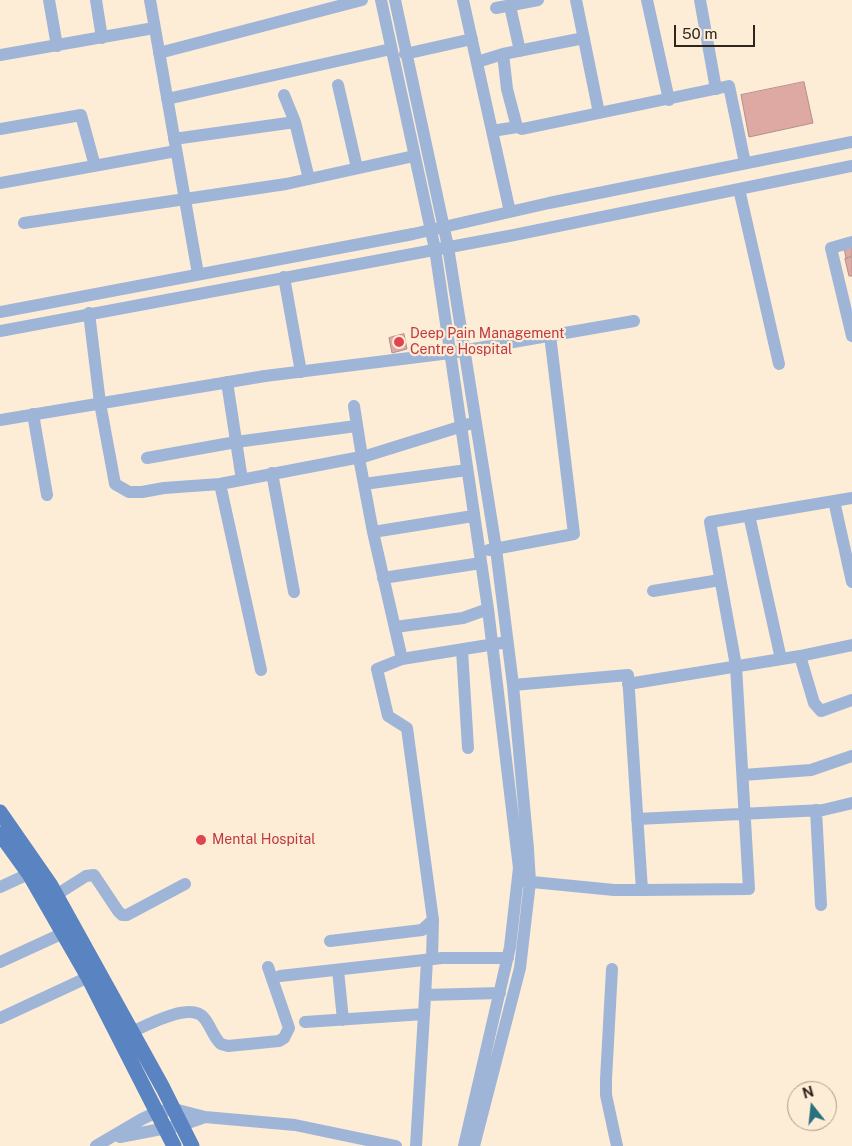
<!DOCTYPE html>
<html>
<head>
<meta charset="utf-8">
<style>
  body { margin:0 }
  #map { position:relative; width:852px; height:1146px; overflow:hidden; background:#fdecd6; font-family:"Public Sans",sans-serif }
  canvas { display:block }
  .north { position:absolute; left:787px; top:1081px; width:50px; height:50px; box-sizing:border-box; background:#fdecd6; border:1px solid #aa9d8b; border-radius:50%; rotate:344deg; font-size:14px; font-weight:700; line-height:20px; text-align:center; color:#2e261b }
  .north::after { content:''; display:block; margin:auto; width:18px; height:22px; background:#29717d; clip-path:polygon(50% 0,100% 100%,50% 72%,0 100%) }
  .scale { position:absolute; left:674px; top:25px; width:81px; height:22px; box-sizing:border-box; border:2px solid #2e261b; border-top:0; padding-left:6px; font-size:15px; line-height:18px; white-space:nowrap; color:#2e261b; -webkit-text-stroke:4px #fdecd6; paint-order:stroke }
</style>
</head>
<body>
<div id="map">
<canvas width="852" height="1146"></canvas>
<div class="north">N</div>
<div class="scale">50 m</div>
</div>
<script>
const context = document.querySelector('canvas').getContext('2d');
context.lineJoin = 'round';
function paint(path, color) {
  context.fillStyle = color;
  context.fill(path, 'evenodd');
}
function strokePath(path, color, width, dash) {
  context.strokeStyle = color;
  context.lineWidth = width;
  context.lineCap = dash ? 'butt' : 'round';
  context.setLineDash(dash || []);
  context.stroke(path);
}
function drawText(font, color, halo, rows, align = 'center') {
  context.font = font + ' "Public Sans",sans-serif';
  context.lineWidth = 4.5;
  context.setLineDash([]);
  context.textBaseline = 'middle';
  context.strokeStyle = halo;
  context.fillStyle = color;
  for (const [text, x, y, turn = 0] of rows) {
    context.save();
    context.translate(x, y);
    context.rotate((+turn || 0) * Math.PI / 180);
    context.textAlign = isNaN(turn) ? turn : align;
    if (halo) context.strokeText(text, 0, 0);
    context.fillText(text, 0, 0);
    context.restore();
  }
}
const building = new Path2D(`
  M 804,82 L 813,123 L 749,137 L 741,95 Z
  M 852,241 L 852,256 L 846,258 L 843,243 Z
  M 852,258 L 852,276 L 849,276 L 845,259 Z
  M 404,334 L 407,349 L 392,353 L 389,338 Z`);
const minor = new Path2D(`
  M 49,0 L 57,46
  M 96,0 L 102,38
  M 150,0 L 198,274
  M 381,0 L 435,249 L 488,609 L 519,868 L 510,947 L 464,1146
  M 395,0 L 448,247 L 496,549 L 513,685 L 528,849 L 530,882 L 520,968 L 474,1146
  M 463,0 L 510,212
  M 576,0 L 599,113
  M 647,0 L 669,100
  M 700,0 L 716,89
  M 510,6 L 520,51
  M 496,8 L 538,0
  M 159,53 L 362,0
  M 405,54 L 472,39
  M 503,54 L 507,89 L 517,127 L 522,129 L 729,86 L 745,163
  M 0,55 L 154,28
  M 477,62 L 503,54 L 584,38
  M 338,85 L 357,168
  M 284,95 L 295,122 L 309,179
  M 167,99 L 391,49
  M 0,129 L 81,115 L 95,166
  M 492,131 L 517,127
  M 174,139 L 295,122
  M 0,183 L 176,151
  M 739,189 L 779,364
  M 24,223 L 286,184 L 414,156
  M 852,242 L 831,248 L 852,336
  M 284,277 L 301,372
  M 0,312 L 413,234 L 549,203 L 852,142
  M 89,313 L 100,403 L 115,484 L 129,492 L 142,492 L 164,488 L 220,484 L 366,456 L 469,424
  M 0,331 L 514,235 L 852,166
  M 227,382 L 242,480
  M 354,406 L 362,457
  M 33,414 L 47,495
  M 0,420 L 265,376 L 450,353 L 634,321
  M 147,458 L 236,442 L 356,426
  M 272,473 L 294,592
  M 220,484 L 261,670
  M 364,484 L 467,470
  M 834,501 L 852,582
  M 749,515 L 781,659
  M 373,532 L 473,516
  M 489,550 L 574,534 L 550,335
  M 383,578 L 481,563
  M 653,591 L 720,580
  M 395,627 L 463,618 L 488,609
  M 852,645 L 800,656 L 814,703 L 821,711 L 852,700
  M 462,650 L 468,748
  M 402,659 L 501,643
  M 628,684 L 800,656
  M 513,685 L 628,675 L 642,890 L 614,890 L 522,881
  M 743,775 L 811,770 L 852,756
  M 816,810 L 821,905
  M 637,819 L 823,810 L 852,803
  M 0,887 L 37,870
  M 642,890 L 749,889 L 736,666 L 710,522 L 852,498
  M 56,895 L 86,876 L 94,875 L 118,911 L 122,915 L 127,915 L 185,884
  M 330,941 L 422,930 L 433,920 L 407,728 L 388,716 L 377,669 L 402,659 L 373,532 L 359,458
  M 432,959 L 433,920
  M 0,962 L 72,929
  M 612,969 L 606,1079 L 606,1095 L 617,1146
  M 338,970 L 343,1020
  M 280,976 L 442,958 L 508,958
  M 425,995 L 500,993
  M 424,1014 L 427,960
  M 0,1018 L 95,974
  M 305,1022 L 424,1014 L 416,1146
  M 132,1032 C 147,1025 191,1001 204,1018 C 211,1026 213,1037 221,1044 L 228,1046 L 279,1041 L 284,1038 L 289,1028 L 268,967
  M 120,1137 L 182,1125 L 205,1117
  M 96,1146 L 142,1119 L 157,1112 L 174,1109 L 205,1117 L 295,1125 L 396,1146`);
const major = new Path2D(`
  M 0,812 L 50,884 L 163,1088 L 192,1146
  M 0,834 L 29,874 L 88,977 L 174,1146`);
const markers = [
  [399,342,6,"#e0444e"],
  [201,840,6,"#e0444e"]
];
const healthNames = [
  ["Deep Pain Management",410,334],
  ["Centre Hospital",410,350],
  ["Mental Hospital",212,840]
];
paint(building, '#dfa9a3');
strokePath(building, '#b38f8c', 1);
strokePath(minor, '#9eb5d8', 12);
strokePath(major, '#5983c1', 15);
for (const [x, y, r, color] of markers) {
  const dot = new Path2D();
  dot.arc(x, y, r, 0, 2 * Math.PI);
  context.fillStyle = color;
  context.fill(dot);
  strokePath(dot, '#fdecd6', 2);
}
drawText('14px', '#be3a42', '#fdecd6', healthNames, 'left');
</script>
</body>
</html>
